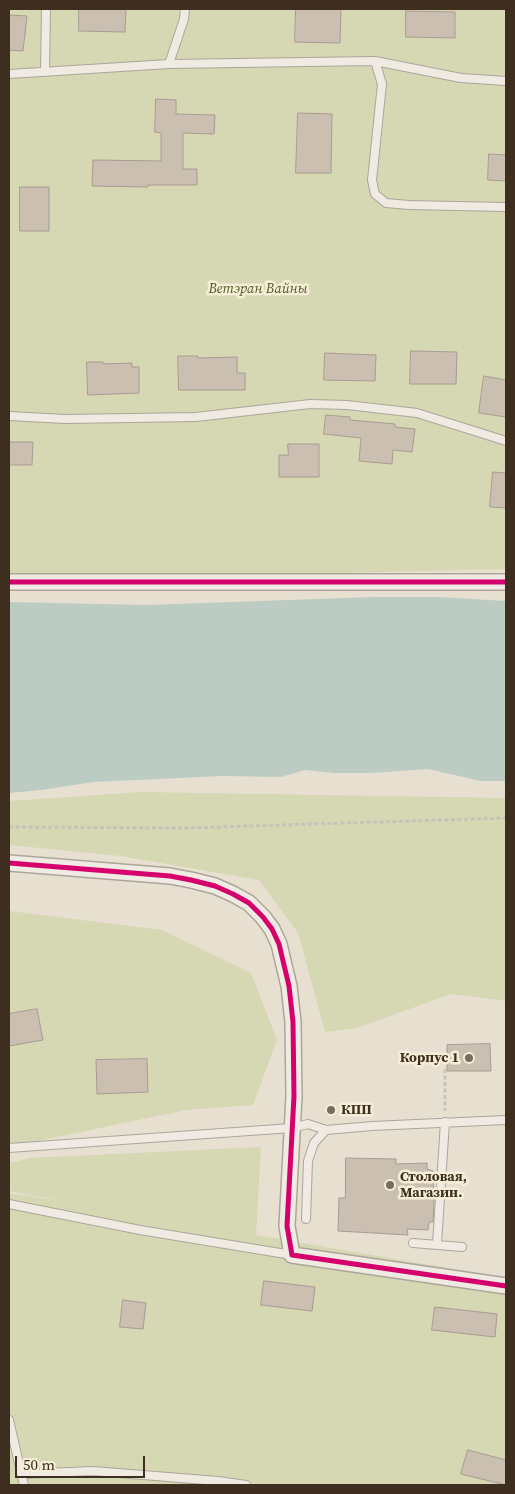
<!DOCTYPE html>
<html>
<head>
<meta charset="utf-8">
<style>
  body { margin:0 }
  #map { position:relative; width:515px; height:1494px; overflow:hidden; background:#e7e0d1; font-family:"Source Serif 4",serif }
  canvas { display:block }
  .frame { position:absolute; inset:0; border:10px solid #3d2e20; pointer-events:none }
  .scale { position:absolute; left:15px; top:1456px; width:130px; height:22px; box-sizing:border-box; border:2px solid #3d2e20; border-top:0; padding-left:6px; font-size:15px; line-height:18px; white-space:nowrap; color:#3d2e20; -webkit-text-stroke:4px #f7eed8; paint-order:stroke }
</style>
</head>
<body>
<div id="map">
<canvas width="515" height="1494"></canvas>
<div class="frame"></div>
<div class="scale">50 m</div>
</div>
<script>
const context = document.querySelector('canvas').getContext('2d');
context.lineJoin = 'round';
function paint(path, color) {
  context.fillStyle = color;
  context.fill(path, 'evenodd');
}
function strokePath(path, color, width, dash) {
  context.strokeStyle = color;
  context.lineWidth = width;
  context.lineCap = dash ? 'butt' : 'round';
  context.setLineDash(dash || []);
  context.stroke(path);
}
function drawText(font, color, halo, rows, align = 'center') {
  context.font = font + ' "Source Serif 4",serif';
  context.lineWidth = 5;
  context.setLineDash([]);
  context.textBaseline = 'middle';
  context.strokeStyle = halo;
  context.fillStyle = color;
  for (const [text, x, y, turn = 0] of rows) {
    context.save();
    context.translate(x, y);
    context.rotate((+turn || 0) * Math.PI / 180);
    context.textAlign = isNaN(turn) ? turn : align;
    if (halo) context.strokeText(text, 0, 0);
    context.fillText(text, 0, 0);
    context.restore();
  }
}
const green = new Path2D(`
  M 9,9 L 506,9 L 506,569 L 171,577 L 9,579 Z
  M 141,792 L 506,798 L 506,1001 L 451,994 L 357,1028 L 325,1032 L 298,933 L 259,880 L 120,856 L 9,845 L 9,801 Z
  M 9,911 L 162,930 L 251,973 L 277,1040 L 253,1105 L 186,1110 L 9,1147 Z
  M 261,1147 L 256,1235 L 506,1278 L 506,1485 L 9,1485 L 9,1193 L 66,1202 L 9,1191 L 9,1163 L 30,1158 Z`);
const water = new Path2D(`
  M 373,597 L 439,597 L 506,601 L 506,781 L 481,781 L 428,769 L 372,773 L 335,773 L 305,770 L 281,777 L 223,776 L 93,782 L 42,790 L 9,793 L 9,602 L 147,605 Z`);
const building = new Path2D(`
  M 79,9 L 126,9 L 125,32 L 79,31 Z
  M 296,9 L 341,9 L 340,43 L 295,42 Z
  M 406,11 L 455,12 L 455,38 L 406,37 Z
  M 9,15 L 27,16 L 23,51 L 9,50 Z
  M 156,99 L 176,100 L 176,114 L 215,115 L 214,134 L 183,133 L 183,169 L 197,169 L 197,185 L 148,185 L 148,187 L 92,186 L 93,160 L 161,161 L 161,133 L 155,132 Z
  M 298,113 L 332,114 L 331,173 L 296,173 Z
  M 489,154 L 506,155 L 506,181 L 488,180 Z
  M 20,187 L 49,187 L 49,231 L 20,231 Z
  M 411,351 L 457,352 L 456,384 L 410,384 Z
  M 325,353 L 376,355 L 375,381 L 324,380 Z
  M 178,356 L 198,356 L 198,358 L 237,357 L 237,373 L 245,373 L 245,390 L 179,390 Z
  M 87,362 L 103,362 L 103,364 L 132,363 L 132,367 L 139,367 L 139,393 L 88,395 Z
  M 484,376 L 506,380 L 506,417 L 479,413 Z
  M 326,415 L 350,417 L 350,420 L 395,424 L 395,427 L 415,429 L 412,452 L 393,450 L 392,464 L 359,461 L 361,438 L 324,434 Z
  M 9,442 L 33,442 L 32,465 L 9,465 Z
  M 288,444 L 319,444 L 319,477 L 279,477 L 279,455 L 288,455 Z
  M 493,472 L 506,473 L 506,508 L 490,507 Z
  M 37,1009 L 43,1040 L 9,1046 L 9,1014 Z
  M 490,1044 L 491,1071 L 447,1071 L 447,1045 Z
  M 147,1059 L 148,1092 L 97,1094 L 96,1060 Z
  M 346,1158 L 396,1159 L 396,1164 L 427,1163 L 427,1169 L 433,1171 L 434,1201 L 433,1222 L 429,1222 L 428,1230 L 407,1229 L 408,1235 L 338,1231 L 339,1198 L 345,1198 Z
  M 264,1281 L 315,1287 L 312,1311 L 261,1305 Z
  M 123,1300 L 146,1303 L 143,1329 L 120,1327 Z
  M 435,1307 L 497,1314 L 495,1337 L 432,1330 Z
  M 468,1450 L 506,1460 L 506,1485 L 461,1474 Z`);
const path = new Path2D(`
  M 9,827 L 185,828 L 506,818
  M 445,1069 L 445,1111`);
const service = new Path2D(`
  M 375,61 L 382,84 L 372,180 L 375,194 L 386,203 L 409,205 L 506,207
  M 169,64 L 184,19 L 185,9
  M 45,72 L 46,9
  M 9,74 L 169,64 L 375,61 L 461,78 L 506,81
  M 9,416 L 65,419 L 196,417 L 310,404 L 347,405 L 417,413 L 506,441
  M 9,1148 L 292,1128 L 308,1124 L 326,1130 L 372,1126 L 506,1120
  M 9,1204 L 140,1230 L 292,1255
  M 306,1219 L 308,1161 L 314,1143 L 326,1130
  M 413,1243 L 462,1247
  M 437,1244 L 445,1122
  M 9,1420 L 24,1485
  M 21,1474 L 93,1471 L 218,1481 L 246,1485`);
const minor = new Path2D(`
  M 9,582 L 506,582
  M 9,863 L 170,876 L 191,880 L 215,886 L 233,894 L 249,903 L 263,917 L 272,929 L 279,944 L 289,986 L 293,1022 L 294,1096 L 287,1226 L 292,1255 L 506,1286`);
const cycleway = new Path2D(`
  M 9,582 L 506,582
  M 9,863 L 170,876 L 191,880 L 215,886 L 233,894 L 249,903 L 263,917 L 272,929 L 279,944 L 289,986 L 293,1022 L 294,1096 L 287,1226 L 292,1255 L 506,1286`);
const markers = [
  [469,1058,5,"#786c5e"],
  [331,1110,5,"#786c5e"],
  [390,1185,5,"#786c5e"]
];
const parkNames = [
  ["Ветэран Вайны",258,289]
];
const poiNames = [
  ["Корпус 1",459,1058,"right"],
  ["КПП",341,1110],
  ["Столовая,",400,1177],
  ["Магазин.",400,1193]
];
paint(green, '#d6d7b3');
paint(water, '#bcccc2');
paint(building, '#cbbfb2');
strokePath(building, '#a89c90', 1);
strokePath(service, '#ada599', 10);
strokePath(minor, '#ada599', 18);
strokePath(path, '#c8c2b9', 3, [4, 2.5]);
strokePath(service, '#efebe3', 8);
strokePath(minor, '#efebe3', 15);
strokePath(cycleway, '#d6006c', 5);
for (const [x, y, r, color] of markers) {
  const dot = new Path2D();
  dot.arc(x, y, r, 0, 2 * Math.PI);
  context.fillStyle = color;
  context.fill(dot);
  strokePath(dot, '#f7eed8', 2);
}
drawText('italic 14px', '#4d5a26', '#f7eed8', parkNames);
drawText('bold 14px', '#3d2e20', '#f7eed8', poiNames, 'left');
</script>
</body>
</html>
